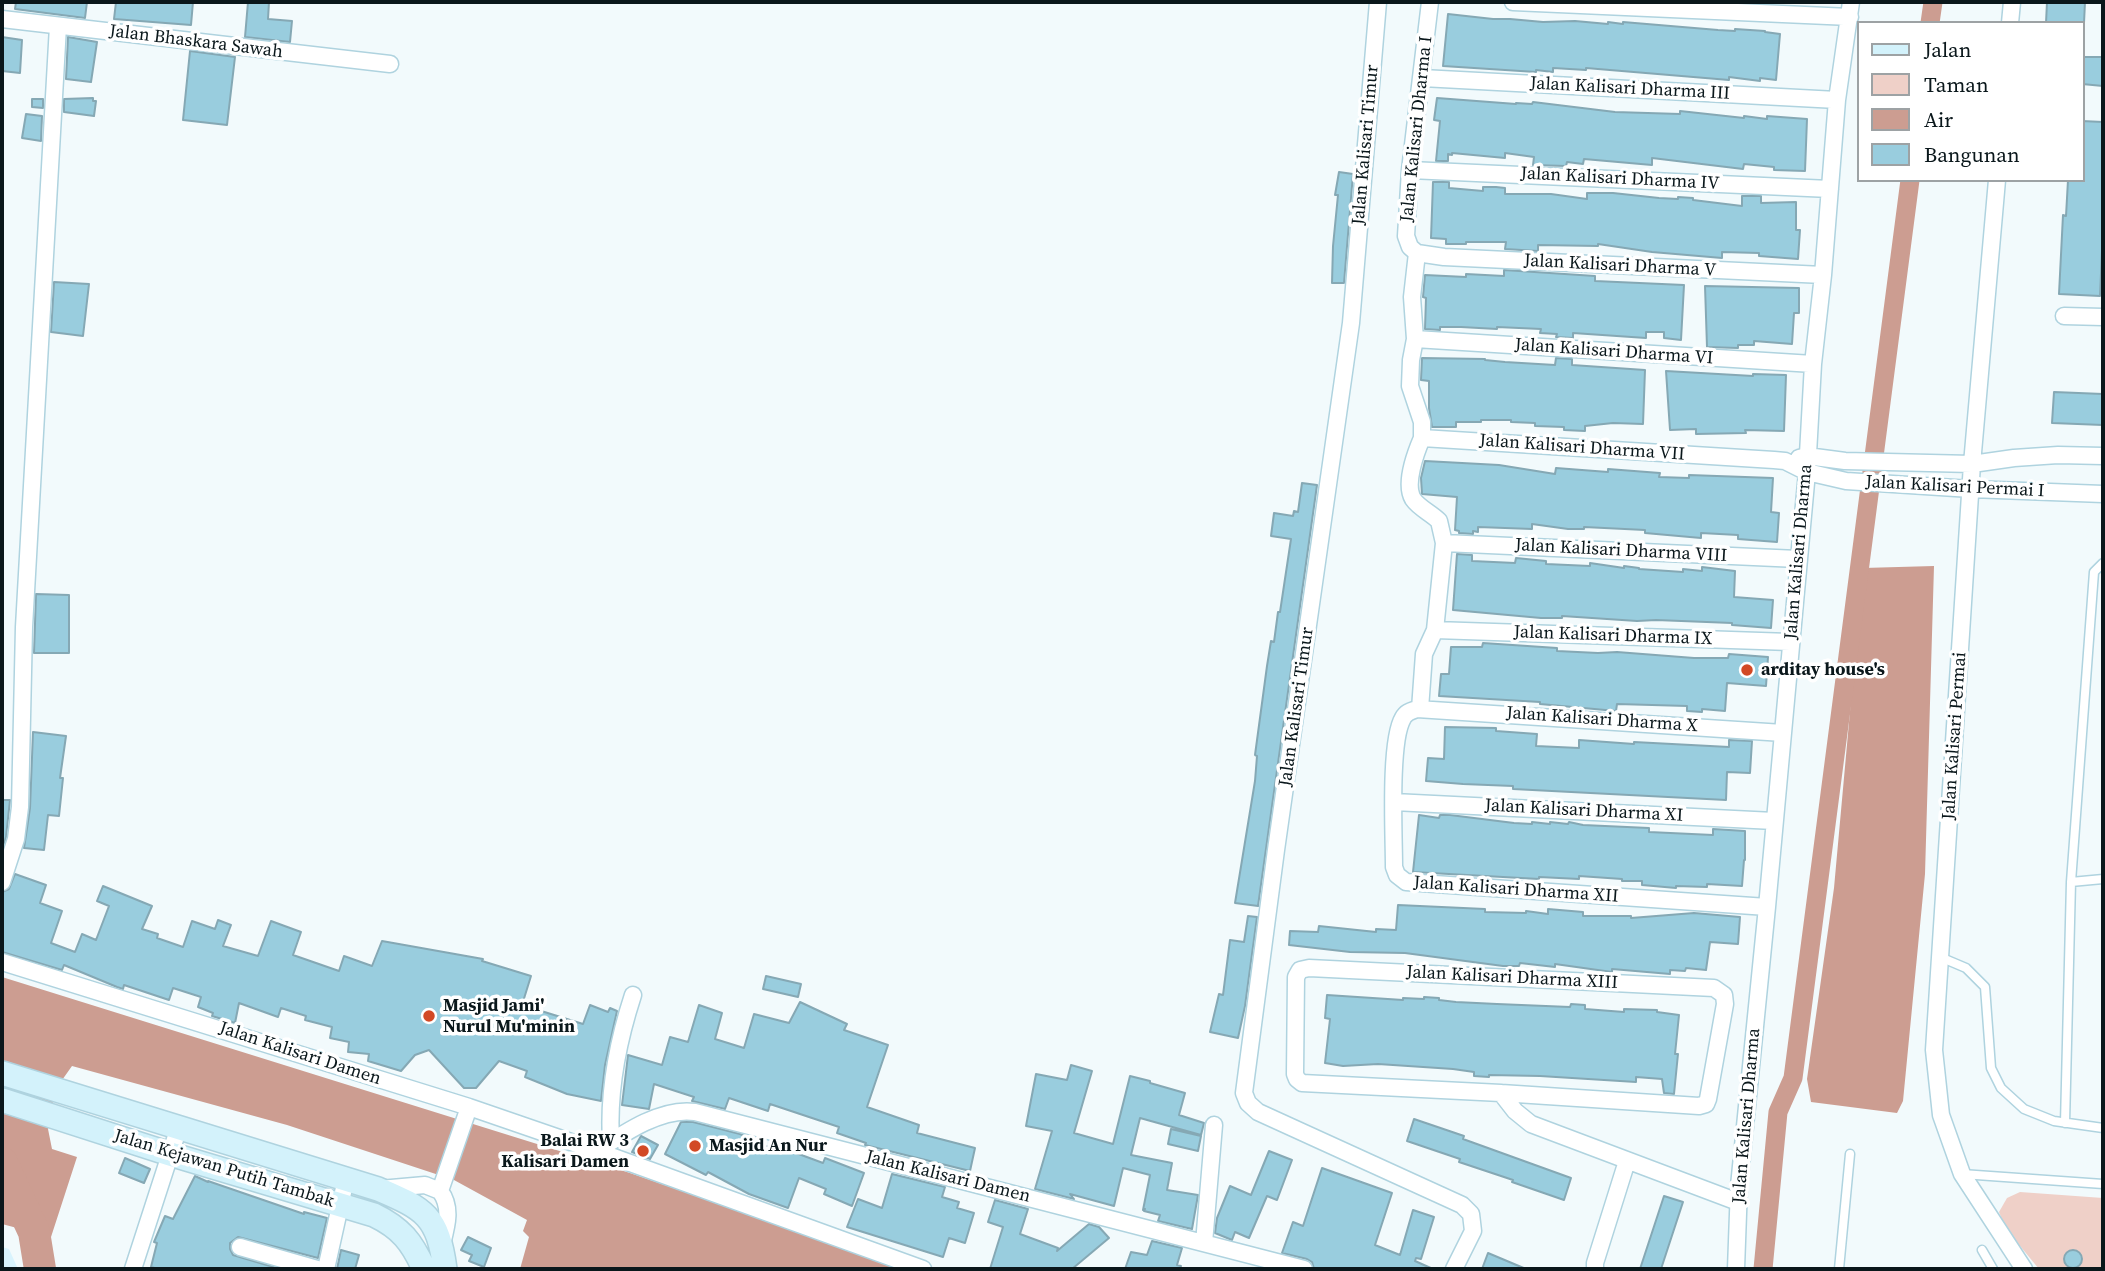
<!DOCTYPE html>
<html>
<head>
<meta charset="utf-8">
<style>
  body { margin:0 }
  #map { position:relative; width:2105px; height:1271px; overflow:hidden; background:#f2fafc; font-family:"Source Serif 4",serif }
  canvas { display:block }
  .frame { position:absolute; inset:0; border:4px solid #0a171b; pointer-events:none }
  .legend { position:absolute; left:1857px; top:21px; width:228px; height:161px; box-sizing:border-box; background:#fff; border:2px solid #9da2a4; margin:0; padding:9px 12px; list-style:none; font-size:21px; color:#0a171b }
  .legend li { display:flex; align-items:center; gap:14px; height:35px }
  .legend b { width:35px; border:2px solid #9da2a4 }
</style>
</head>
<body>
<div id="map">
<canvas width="2105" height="1271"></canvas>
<div class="frame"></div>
<ul class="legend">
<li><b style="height:9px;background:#d3f2fb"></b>Jalan</li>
<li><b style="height:19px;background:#efd0c8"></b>Taman</li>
<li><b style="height:19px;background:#cc9d91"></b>Air</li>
<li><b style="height:19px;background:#99cdde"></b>Bangunan</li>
</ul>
</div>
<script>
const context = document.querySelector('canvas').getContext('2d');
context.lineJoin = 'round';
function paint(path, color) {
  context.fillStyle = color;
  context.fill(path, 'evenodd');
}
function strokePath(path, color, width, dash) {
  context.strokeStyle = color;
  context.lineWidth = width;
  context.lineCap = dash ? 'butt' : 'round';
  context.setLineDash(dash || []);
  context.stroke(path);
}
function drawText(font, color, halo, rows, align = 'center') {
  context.font = font + ' "Source Serif 4",serif';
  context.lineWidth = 7;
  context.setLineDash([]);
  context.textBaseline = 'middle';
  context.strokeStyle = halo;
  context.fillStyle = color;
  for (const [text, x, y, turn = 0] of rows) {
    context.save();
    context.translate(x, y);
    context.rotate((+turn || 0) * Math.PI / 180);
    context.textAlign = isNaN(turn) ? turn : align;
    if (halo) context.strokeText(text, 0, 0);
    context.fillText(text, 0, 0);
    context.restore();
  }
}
const built = new Path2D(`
  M 2,1247 L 9,1249 L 18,1269 L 2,1269 Z`);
const green = new Path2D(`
  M 2020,1192 L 2103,1198 L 2103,1269 L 2039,1269 L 2006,1229 L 1999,1212 L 2007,1198 Z`);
const water = new Path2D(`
  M 1934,566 L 1925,874 L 1903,1101 L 1897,1113 L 1811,1102 L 1807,1079 L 1834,888 L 1863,568 Z
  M 2,977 L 630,1173 L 906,1269 L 520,1269 L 529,1237 L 523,1231 L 527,1220 L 454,1180 L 287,1125 L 72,1066 L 55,1090 L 48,1129 L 52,1149 L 77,1157 L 51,1237 L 2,1224 Z`);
const canal = new Path2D(`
  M 1930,23 L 1933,2
  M 1763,1269 L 1778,1112 L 1793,1078 L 1910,180`);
const river = new Path2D(`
  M 2,1163 L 34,1232 L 40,1269`);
const building = new Path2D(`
  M 16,2 L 87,2 L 85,18 L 15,9 Z
  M 116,2 L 193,2 L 191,25 L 114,19 Z
  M 248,2 L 269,2 L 268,19 L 292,21 L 290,42 L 245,37 Z
  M 2047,2 L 2085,2 L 2084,23 L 2046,23 Z
  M 1448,14 L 1493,19 L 1510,19 L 1543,22 L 1575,21 L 1608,24 L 1608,22 L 1623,24 L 1623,22 L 1718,30 L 1735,31 L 1735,29 L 1765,31 L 1765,32 L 1780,34 L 1776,80 L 1760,78 L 1760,81 L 1729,77 L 1729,80 L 1586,68 L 1586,70 L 1553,68 L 1553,72 L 1536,70 L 1536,72 L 1443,66 Z
  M 2,37 L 22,40 L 20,73 L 2,71 Z
  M 68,37 L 97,42 L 91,82 L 66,79 Z
  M 190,51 L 235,57 L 227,125 L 183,120 Z
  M 2082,57 L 2103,57 L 2103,86 L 2082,84 Z
  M 93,98 L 93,101 L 96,101 L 94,116 L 64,112 L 64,99 Z
  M 1437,98 L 1516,104 L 1516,103 L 1532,104 L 1533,102 L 1615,112 L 1680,114 L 1680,111 L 1744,118 L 1744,116 L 1767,119 L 1767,116 L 1807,119 L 1805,171 L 1774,170 L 1774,167 L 1744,164 L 1743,169 L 1652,158 L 1652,165 L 1584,159 L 1583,164 L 1567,162 L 1566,166 L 1533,165 L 1534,157 L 1505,153 L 1505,158 L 1452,153 L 1452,155 L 1448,154 L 1448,161 L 1436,161 L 1440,121 L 1434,120 Z
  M 32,99 L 43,99 L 43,108 L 32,107 Z
  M 26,114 L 42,116 L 41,141 L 22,138 Z
  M 2082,121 L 2103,122 L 2103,228 L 2100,296 L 2059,294 L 2063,215 L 2066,216 L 2068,180 L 2082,180 Z
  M 1339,172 L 1353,174 L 1344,283 L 1332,283 L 1333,246 L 1338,195 L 1335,195 Z
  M 1433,182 L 1449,182 L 1449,188 L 1483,191 L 1483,187 L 1496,187 L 1505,188 L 1505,194 L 1551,194 L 1587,199 L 1587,193 L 1613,193 L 1659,198 L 1678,199 L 1678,197 L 1693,198 L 1693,200 L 1742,206 L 1742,196 L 1761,196 L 1761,203 L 1796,202 L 1796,230 L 1800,230 L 1798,259 L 1759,256 L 1759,253 L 1722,252 L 1722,258 L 1652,252 L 1598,244 L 1598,246 L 1538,245 L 1538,251 L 1505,249 L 1506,242 L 1466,242 L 1466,244 L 1446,244 L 1446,239 L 1431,238 Z
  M 1504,270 L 1595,276 L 1595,281 L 1684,285 L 1681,340 L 1664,338 L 1664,332 L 1646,332 L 1646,338 L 1573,333 L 1573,338 L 1556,337 L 1557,334 L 1540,333 L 1541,329 L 1497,327 L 1497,329 L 1461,327 L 1440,327 L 1440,330 L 1425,329 L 1426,298 L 1423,297 L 1425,275 L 1466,277 L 1466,274 L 1504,276 Z
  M 54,282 L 89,284 L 83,336 L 51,332 Z
  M 1705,286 L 1799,288 L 1799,313 L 1794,313 L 1792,344 L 1754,341 L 1754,345 L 1738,345 L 1738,348 L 1707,347 Z
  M 1422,358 L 1485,359 L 1485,360 L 1505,362 L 1555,365 L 1556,358 L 1572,359 L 1572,365 L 1645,370 L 1643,424 L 1613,423 L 1585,426 L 1585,431 L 1564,430 L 1564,427 L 1535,426 L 1535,423 L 1511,422 L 1511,420 L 1481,420 L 1481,422 L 1456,422 L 1456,427 L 1432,427 L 1429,408 L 1429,381 L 1421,380 Z
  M 1666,371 L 1753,376 L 1753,374 L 1786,375 L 1784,431 L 1745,430 L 1746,433 L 1696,434 L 1696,429 L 1670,430 Z
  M 2054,392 L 2103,394 L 2103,425 L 2052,423 Z
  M 1425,461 L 1499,465 L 1555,474 L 1556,468 L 1608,472 L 1608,469 L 1660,473 L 1659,477 L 1689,478 L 1689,475 L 1773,478 L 1771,512 L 1779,513 L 1777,542 L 1738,539 L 1738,535 L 1701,533 L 1701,538 L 1645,533 L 1645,530 L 1584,527 L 1584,529 L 1568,529 L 1532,524 L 1532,529 L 1478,527 L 1478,532 L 1473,531 L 1473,534 L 1459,533 L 1459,531 L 1455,530 L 1457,497 L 1422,494 L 1421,478 Z
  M 1302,483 L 1317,485 L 1258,906 L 1235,903 L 1255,781 L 1257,756 L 1255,755 L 1267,666 L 1271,641 L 1274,642 L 1278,612 L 1280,612 L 1291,539 L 1271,536 L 1274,513 L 1293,516 L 1294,511 L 1298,512 Z
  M 1457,554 L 1472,555 L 1472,561 L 1515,563 L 1516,558 L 1546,561 L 1546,564 L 1590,566 L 1590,563 L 1624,568 L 1624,566 L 1639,568 L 1639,569 L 1683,572 L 1683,569 L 1702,571 L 1702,567 L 1735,571 L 1734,597 L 1773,600 L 1771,628 L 1732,625 L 1732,623 L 1656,620 L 1637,621 L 1562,616 L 1562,618 L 1541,618 L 1453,610 Z
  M 36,594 L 69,595 L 69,653 L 34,653 Z
  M 1483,643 L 1557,648 L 1557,651 L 1598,653 L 1617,652 L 1694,658 L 1728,658 L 1729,654 L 1768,657 L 1766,686 L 1727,683 L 1725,711 L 1702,709 L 1702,712 L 1687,711 L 1687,706 L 1617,704 L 1616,711 L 1540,704 L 1540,702 L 1439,696 L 1441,674 L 1449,674 L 1451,647 L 1482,647 Z
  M 1445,727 L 1496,728 L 1496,731 L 1537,734 L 1536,746 L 1579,748 L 1579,740 L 1634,744 L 1634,742 L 1729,747 L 1729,740 L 1752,741 L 1750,773 L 1727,772 L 1726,800 L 1513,789 L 1513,786 L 1463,784 L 1426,781 L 1428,758 L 1444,759 Z
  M 33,732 L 66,736 L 60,778 L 63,778 L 59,816 L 48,815 L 44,850 L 24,848 L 30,808 Z
  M 2,800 L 10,800 L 6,837 L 3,846 Z
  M 1419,815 L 1439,818 L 1440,815 L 1450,815 L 1514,823 L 1532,824 L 1532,822 L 1550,824 L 1550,822 L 1568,824 L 1569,822 L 1583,825 L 1649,828 L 1649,832 L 1713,835 L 1713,829 L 1745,831 L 1745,860 L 1744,860 L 1742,886 L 1707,884 L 1707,887 L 1676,886 L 1676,888 L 1642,885 L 1642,881 L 1622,881 L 1622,879 L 1579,876 L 1579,879 L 1539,877 L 1539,879 L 1413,872 Z
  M 15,874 L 46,885 L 40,903 L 62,911 L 51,943 L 75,952 L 82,934 L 96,940 L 109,906 L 97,901 L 103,886 L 152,906 L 142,929 L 158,934 L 157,938 L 183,947 L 192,921 L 215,929 L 218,920 L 231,925 L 223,946 L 258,956 L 271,921 L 301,932 L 293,955 L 339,971 L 344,956 L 372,966 L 382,941 L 483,959 L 482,961 L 531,976 L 522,1005 L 583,1024 L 590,1005 L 608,1012 L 610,1008 L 617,1011 L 605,1065 L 601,1101 L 567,1094 L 525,1077 L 527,1071 L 499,1061 L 476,1088 L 464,1088 L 429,1050 L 415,1055 L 401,1071 L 368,1061 L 369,1054 L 348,1052 L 349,1042 L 330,1038 L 332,1027 L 305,1020 L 306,1016 L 281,1008 L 278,1017 L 239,1003 L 235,1023 L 212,1016 L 213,1013 L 198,1007 L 201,997 L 173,988 L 169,1000 L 124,985 L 123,989 L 117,987 L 64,965 L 62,970 L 2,952 L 2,892 L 9,889 Z
  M 1398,905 L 1485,909 L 1485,912 L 1526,913 L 1526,911 L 1548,914 L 1548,909 L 1583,912 L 1583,916 L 1631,916 L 1631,918 L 1694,913 L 1740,917 L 1738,944 L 1710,942 L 1706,970 L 1686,968 L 1685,971 L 1670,970 L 1670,974 L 1612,969 L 1612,972 L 1555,964 L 1555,967 L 1520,963 L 1519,966 L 1503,966 L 1405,953 L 1350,952 L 1289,945 L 1290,931 L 1318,932 L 1319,926 L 1376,932 L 1376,929 L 1396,930 Z
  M 1248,916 L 1257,917 L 1245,1006 L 1238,1038 L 1210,1032 L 1219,994 L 1223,995 L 1230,940 L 1244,942 Z
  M 766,976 L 801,984 L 798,997 L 763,989 Z
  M 1327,995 L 1403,1000 L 1403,998 L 1424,999 L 1424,997 L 1439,998 L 1439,1000 L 1456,1002 L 1497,1004 L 1570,1007 L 1571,1004 L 1585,1005 L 1585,1009 L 1624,1012 L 1624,1009 L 1657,1010 L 1657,1012 L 1679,1015 L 1675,1054 L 1678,1054 L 1674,1094 L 1664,1093 L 1662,1079 L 1636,1077 L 1636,1082 L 1540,1076 L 1489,1075 L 1489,1077 L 1474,1076 L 1474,1072 L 1453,1069 L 1378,1064 L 1343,1066 L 1325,1063 L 1330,1019 L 1325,1018 Z
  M 800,1002 L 847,1024 L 844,1030 L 888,1045 L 867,1107 L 919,1125 L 917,1133 L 975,1148 L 970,1171 L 865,1145 L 866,1143 L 837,1133 L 839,1127 L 770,1104 L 768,1111 L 729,1098 L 725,1109 L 692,1101 L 694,1097 L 654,1084 L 649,1109 L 622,1105 L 628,1055 L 662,1065 L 670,1037 L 688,1042 L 699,1005 L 722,1013 L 715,1039 L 744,1048 L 754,1014 L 789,1023 Z
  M 1071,1065 L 1092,1071 L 1074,1133 L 1113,1144 L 1130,1076 L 1150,1081 L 1150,1083 L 1185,1093 L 1179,1115 L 1204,1123 L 1201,1135 L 1140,1118 L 1131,1155 L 1172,1163 L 1167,1190 L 1198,1195 L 1192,1229 L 1158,1221 L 1160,1215 L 1144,1211 L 1145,1209 L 1143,1210 L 1150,1175 L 1123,1168 L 1114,1206 L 1070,1194 L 1074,1199 L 1035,1189 L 1052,1131 L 1026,1126 L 1036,1074 L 1067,1080 Z
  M 1414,1119 L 1464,1136 L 1463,1139 L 1571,1178 L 1564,1200 L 1512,1182 L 1513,1180 L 1459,1162 L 1460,1159 L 1407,1141 Z
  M 681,1122 L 693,1122 L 740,1134 L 770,1148 L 771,1144 L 797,1151 L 796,1153 L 823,1163 L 825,1158 L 864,1173 L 852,1206 L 824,1194 L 826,1189 L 799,1178 L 788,1208 L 749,1194 L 708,1172 L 706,1175 L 665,1154 Z
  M 1171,1129 L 1201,1136 L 1198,1151 L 1168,1144 Z
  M 641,1136 L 658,1145 L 650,1159 L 632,1152 Z
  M 1269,1151 L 1292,1160 L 1277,1200 L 1267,1196 L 1249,1238 L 1235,1232 L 1232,1240 L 1215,1233 L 1217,1218 L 1230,1186 L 1251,1195 Z
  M 125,1158 L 150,1169 L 144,1183 L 119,1173 Z
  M 1322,1168 L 1392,1193 L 1375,1245 L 1400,1255 L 1413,1210 L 1434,1217 L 1421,1259 L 1416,1258 L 1415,1261 L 1433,1269 L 1314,1269 L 1312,1262 L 1307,1259 L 1282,1253 L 1293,1222 L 1303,1226 Z
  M 892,1174 L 945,1187 L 942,1197 L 959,1202 L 957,1208 L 974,1213 L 965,1243 L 949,1238 L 943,1257 L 847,1227 L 858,1199 L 882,1208 Z
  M 195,1176 L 208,1182 L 208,1181 L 304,1214 L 304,1212 L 327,1218 L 318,1258 L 238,1237 L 230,1243 L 230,1249 L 233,1255 L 280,1269 L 158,1269 L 151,1267 L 157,1243 L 154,1242 L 165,1216 L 173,1219 Z
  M 1664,1196 L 1683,1202 L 1661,1269 L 1640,1269 Z
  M 995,1200 L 1028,1209 L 1020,1234 L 1058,1248 L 1057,1251 L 1089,1224 L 1099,1227 L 1109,1238 L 1072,1269 L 990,1269 L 1003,1227 L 988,1222 Z
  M 468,1237 L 491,1248 L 484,1267 L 469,1261 L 472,1255 L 461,1250 Z
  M 1152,1241 L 1182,1248 L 1177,1265 L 1181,1266 L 1180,1269 L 1125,1269 L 1131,1252 L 1147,1255 Z
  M 341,1250 L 359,1255 L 355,1269 L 337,1269 Z
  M2064 1259a9 9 0 1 1 18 0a9 9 0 1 1-18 0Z
  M 1488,1253 L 1526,1269 L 1482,1269 Z`);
const lane = new Path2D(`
  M 2071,882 L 2103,879
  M 1940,957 L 1966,968 L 1985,987 L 1991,1068 L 2001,1088 L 2024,1109 L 2054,1121 L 2103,1128
  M 2065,1123 L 2071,882 L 2094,572 L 2103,563
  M 1962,1174 L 2103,1184
  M 1982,1250 L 1993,1269
  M 1839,1269 L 1850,1154`);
const street = new Path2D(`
  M 1378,2 L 1351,323 L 1276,850 L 1244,1093 L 1248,1103 L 1258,1112 L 1462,1205 L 1471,1214 L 1473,1231 L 1454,1269
  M 1513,2 L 1850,17
  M 2,19 L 390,64
  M 2010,23 L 2012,2
  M 1422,78 L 1837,100
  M 1410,170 L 1830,189
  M 1997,180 L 1972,464 L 1934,1050 L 1941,1115 L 1962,1174 L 2024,1269
  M 1417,253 L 1444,257 L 1823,275
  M 1417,253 L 1410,247 L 1406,236 L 1410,170 L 1430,2
  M 1417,253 L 1412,297 L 1415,339 L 1411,360 L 1410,386 L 1422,422 L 1422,438
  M 2064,316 L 2103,317
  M 1415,339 L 1813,364
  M 1799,458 L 1807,456 L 1845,461 L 1972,464 L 2014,458 L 2058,455 L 2103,456
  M 1444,543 L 1798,559
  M 1435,630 L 1790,642
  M 1420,709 L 1424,654 L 1435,630 L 1444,543 L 1439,521 C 1431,513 1419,508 1413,499 C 1404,484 1416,452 1422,438 L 1774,460 L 1785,461 L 1807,472 L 1846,481 L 1971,489 L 2103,494
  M 1394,802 L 1774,821
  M 2,882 L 16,839 L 20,807 L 24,627 L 58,26
  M 1767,907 L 1406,882 L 1397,875 L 1394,867 C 1394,836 1389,741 1403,718 C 1406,712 1411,711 1417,709 L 1783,733
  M 2,962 L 469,1107 L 597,1151 L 923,1269
  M 1309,968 L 1714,988 L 1724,995 L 1725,1004 L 1708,1099 L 1706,1104 L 1699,1106 L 1501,1093 L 1302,1083 L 1297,1079 L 1295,1074 L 1296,977 L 1300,970 Z
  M 1501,1093 L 1515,1111 L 1531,1124 L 1738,1202
  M 611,1141 C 608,1093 618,1041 633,995
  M 597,1151 C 624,1133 662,1107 695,1112 L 1304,1269
  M 380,1189 L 425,1185 L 440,1191 C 452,1207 447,1225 442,1244
  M 440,1191 L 469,1107
  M 1204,1243 L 1214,1125
  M 240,1247 L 317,1269
  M 133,1269 L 179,1127
  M 326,1269 L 346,1179
  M 1595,1269 L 1595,1263 L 1627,1161
  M 1736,1269 L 1739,1186 L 1767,907 L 1807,472 L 1813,364 L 1823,275 L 1837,100 L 1851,2`);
const secondary = new Path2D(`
  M 2,1073 L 378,1189 C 425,1209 438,1216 445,1269
  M 2,1100 L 170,1154 L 374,1215 C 401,1228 412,1242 424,1269`);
const markers = [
  [1747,670,7,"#d24925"],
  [429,1016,7,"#d24925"],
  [695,1146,7,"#d24925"],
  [643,1151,7,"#d24925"]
];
const streetNames = [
  ["Jalan Bhaskara Sawah",196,42,7],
  ["Jalan Kalisari Dharma III",1630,89,3],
  ["Jalan Kalisari Dharma I",1417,129,-84],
  ["Jalan Kalisari Timur",1366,145,-85],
  ["Jalan Kalisari Dharma IV",1620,179,3],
  ["Jalan Kalisari Dharma V",1620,266,3],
  ["Jalan Kalisari Dharma VI",1614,352,4],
  ["Jalan Kalisari Dharma VII",1582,448,4],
  ["Jalan Kalisari Permai I",1955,487,3],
  ["Jalan Kalisari Dharma VIII",1621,551,3],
  ["Jalan Kalisari Dharma",1799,552,-85],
  ["Jalan Kalisari Dharma IX",1613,636,2],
  ["Jalan Kalisari Timur",1297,707,-82],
  ["Jalan Kalisari Dharma X",1602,720,4],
  ["Jalan Kalisari Permai",1955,736,-86],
  ["Jalan Kalisari Dharma XI",1584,811,3],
  ["Jalan Kalisari Dharma XII",1516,890,4],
  ["Jalan Kalisari Dharma XIII",1512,978,3],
  ["Jalan Kalisari Damen",300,1054,18],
  ["Jalan Kalisari Dharma",1747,1116,-85],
  ["Jalan Kejawan Putih Tambak",224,1169,17],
  ["Jalan Kalisari Damen",948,1177,14]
];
const poiNames = [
  ["arditay house's",1761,670],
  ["Masjid Jami'",443,1006],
  ["Nurul Mu'minin",443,1027],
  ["Balai RW 3",629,1141,"right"],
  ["Kalisari Damen",629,1162,"right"],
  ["Masjid An Nur",709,1146]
];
paint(built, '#d8f3fd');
paint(green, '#efd0c8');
paint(water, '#cc9d91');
strokePath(canal, '#cc9d91', 19);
strokePath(river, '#cc9d91', 32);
paint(building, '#99cdde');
strokePath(building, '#85a8b4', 2);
strokePath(lane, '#afd3df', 11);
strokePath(street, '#afd3df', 19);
strokePath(secondary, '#afd3df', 26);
strokePath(lane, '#fff', 8);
strokePath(street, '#fff', 16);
strokePath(secondary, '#d3f2fb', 23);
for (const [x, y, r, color] of markers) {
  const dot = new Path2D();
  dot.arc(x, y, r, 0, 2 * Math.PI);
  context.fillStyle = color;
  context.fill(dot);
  strokePath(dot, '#fff', 2.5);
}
drawText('18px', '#0a171b', '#fff', streetNames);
drawText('bold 18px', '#0a171b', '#fff', poiNames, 'left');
</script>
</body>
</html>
